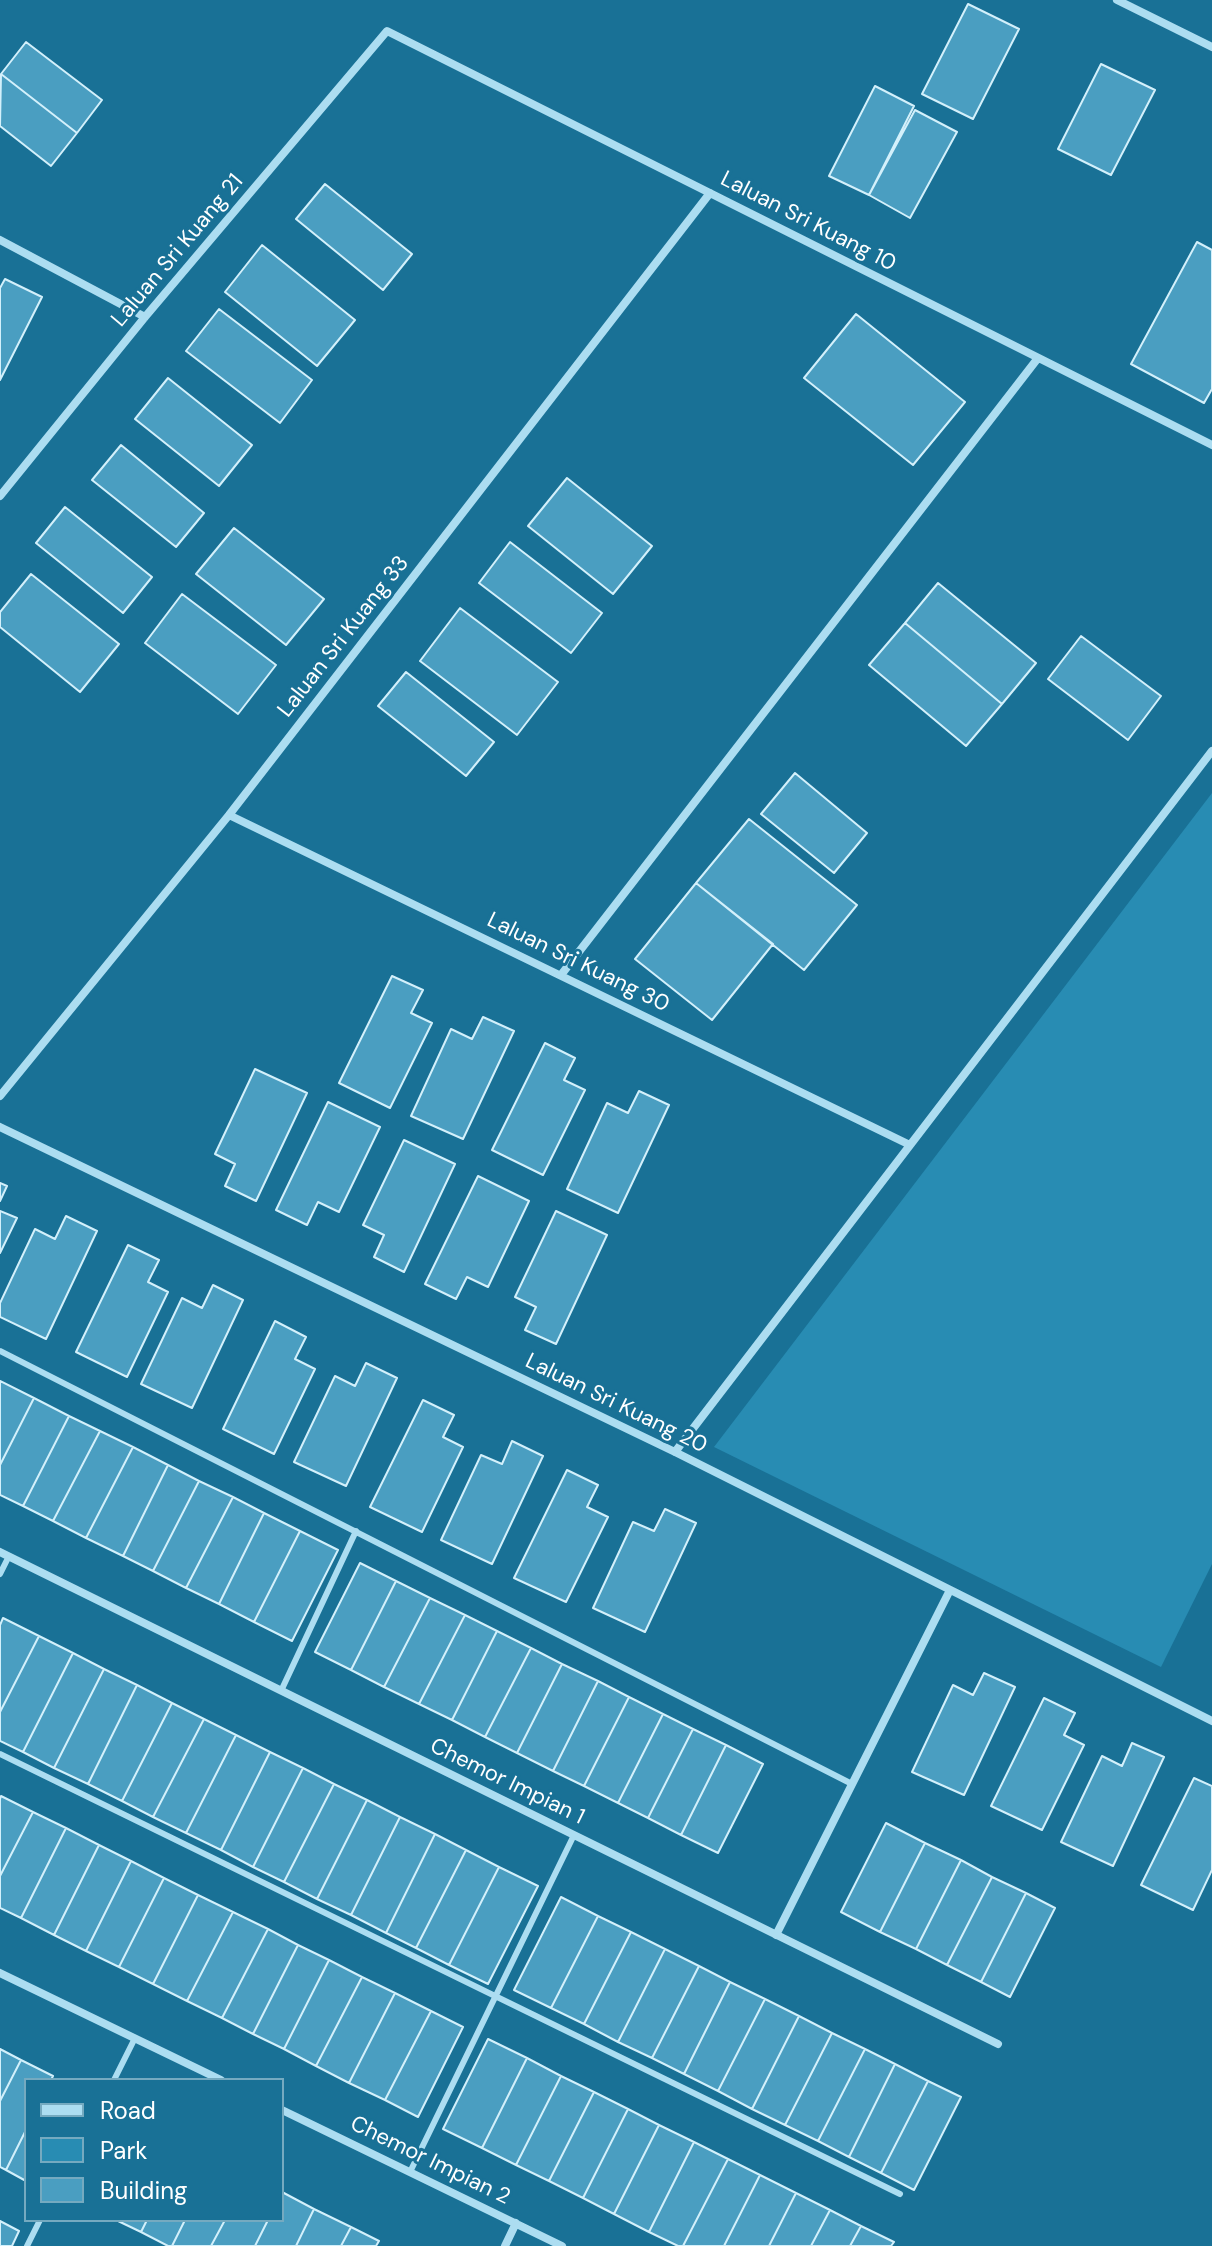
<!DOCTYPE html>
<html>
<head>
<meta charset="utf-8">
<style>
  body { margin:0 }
  #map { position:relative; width:1212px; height:2246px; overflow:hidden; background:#197196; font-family:"DM Sans",sans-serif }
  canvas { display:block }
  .legend { position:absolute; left:24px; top:2078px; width:260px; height:144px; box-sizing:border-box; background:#197196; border:2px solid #75aac0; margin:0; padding:10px 14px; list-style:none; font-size:24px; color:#fff }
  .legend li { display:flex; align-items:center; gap:16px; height:40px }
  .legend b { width:40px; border:2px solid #75aac0 }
</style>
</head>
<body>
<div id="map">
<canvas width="1212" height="2246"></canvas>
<ul class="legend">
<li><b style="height:10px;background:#acddf1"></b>Road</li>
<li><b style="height:22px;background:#288cb3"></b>Park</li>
<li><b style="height:22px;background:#4a9ec1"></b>Building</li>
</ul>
</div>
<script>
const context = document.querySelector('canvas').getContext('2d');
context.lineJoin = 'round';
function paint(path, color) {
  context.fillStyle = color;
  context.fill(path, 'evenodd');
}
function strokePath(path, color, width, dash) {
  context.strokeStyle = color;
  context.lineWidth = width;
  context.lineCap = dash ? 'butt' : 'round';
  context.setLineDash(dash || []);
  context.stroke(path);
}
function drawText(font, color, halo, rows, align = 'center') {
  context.font = font + ' "DM Sans",sans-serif';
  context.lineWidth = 6;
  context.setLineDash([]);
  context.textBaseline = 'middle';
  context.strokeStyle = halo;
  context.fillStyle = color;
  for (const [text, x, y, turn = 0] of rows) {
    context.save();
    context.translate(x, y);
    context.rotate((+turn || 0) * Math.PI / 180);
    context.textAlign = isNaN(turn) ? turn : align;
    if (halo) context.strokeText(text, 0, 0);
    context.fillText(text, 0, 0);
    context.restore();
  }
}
const green = new Path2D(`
  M 1212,793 L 1212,1564 L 1161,1667 L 714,1447 Z`);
const building = new Path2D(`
  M 968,4 L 1019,29 L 973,119 L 922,94 Z
  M 26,42 L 102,100 L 77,133 L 1,74 Z
  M 1101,64 L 1155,90 L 1111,175 L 1058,149 Z
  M 1,74 L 77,133 L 51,166 L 0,126 Z
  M 875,86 L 914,106 L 869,195 L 829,176 Z
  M 915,110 L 957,132 L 910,218 L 869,195 Z
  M 325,184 L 412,254 L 383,290 L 296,219 Z
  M 1197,242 L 1212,250 L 1212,389 L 1204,403 L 1131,364 Z
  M 262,245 L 355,320 L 317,366 L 225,292 Z
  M 5,279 L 42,297 L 0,380 L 0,288 Z
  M 219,309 L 312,380 L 280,423 L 186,351 Z
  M 856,314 L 965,402 L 913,465 L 804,378 Z
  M 168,378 L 252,445 L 219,486 L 135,419 Z
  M 121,445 L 204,513 L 176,547 L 92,480 Z
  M 567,478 L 652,546 L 613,594 L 528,526 Z
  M 65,507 L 152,577 L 123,613 L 36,543 Z
  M 234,528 L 324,599 L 286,645 L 196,574 Z
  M 510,542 L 602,613 L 571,653 L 479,583 Z
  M 31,574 L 119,644 L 80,692 L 0,627 L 0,612 Z
  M 938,583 L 1036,663 L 1002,704 L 905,623 Z
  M 182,594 L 276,665 L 238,714 L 145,643 Z
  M 460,608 L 558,682 L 517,735 L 420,661 Z
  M 905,623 L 1002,704 L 966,746 L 869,665 Z
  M 1081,636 L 1161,696 L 1128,740 L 1048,679 Z
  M 406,672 L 494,742 L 466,776 L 378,706 Z
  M 795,773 L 867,833 L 834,873 L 761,814 Z
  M 749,819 L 857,905 L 804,970 L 696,883 Z
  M 696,883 L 773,944 L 712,1020 L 635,959 Z
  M 392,976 L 423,990 L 411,1013 L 432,1023 L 390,1108 L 339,1083 Z
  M 483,1017 L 514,1031 L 463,1139 L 411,1116 L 451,1029 L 472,1039 Z
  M 545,1043 L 575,1058 L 564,1080 L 585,1090 L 543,1175 L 492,1150 Z
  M 255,1069 L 307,1093 L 256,1201 L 225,1186 L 235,1164 L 215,1154 Z
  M 639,1091 L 669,1105 L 618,1213 L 567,1189 L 607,1103 L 628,1113 Z
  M 328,1102 L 380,1127 L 339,1212 L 318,1202 L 307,1225 L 276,1210 Z
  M 404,1140 L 455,1164 L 404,1272 L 374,1257 L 384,1235 L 363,1225 Z
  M 478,1176 L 529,1201 L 488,1287 L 467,1277 L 456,1299 L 425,1284 Z
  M 0,1183 L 7,1186 L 0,1201 Z
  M 0,1211 L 17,1218 L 0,1253 Z
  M 556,1211 L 607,1235 L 556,1344 L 525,1330 L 536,1307 L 515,1297 Z
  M 66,1216 L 97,1231 L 46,1339 L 0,1317 L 0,1303 L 35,1229 L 55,1239 Z
  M 128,1245 L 159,1260 L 148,1282 L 168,1292 L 127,1377 L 76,1352 Z
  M 213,1285 L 243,1300 L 192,1408 L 141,1384 L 182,1298 L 202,1308 Z
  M 275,1321 L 306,1337 L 295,1359 L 315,1369 L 274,1454 L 223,1429 Z
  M 366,1363 L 397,1378 L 346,1486 L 294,1462 L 335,1376 L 355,1386 Z
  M 0,1381 L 34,1398 L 0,1465 Z
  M 34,1398 L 69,1416 L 23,1506 L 0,1495 L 0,1465 Z
  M 423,1400 L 454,1415 L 443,1437 L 463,1447 L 422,1532 L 370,1507 Z
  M 69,1416 L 100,1431 L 53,1521 L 23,1506 Z
  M 100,1431 L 133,1447 L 86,1538 L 53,1521 Z
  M 512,1441 L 543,1456 L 492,1564 L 441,1540 L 481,1455 L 502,1464 Z
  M 133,1447 L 168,1465 L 123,1556 L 86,1538 Z
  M 168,1465 L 199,1481 L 153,1571 L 123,1556 Z
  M 567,1470 L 598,1485 L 587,1507 L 608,1517 L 566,1602 L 514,1578 Z
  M 199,1481 L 233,1497 L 186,1588 L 153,1571 Z
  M 233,1497 L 264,1513 L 219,1604 L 186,1588 Z
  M 665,1509 L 696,1523 L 645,1632 L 593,1608 L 633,1522 L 654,1531 Z
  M 264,1513 L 300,1531 L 254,1622 L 219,1604 Z
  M 300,1531 L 338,1550 L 292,1641 L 254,1622 Z
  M 360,1563 L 396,1581 L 351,1670 L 315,1652 Z
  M 396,1581 L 430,1598 L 384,1687 L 351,1670 Z
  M 430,1598 L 465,1615 L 419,1704 L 384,1687 Z
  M 465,1615 L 497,1631 L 452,1720 L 419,1704 Z
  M 3,1618 L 39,1636 L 0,1712 L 0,1625 Z
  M 497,1631 L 531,1648 L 485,1737 L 452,1720 Z
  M 39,1636 L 73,1653 L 23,1752 L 0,1741 L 0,1712 Z
  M 531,1648 L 562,1664 L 517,1753 L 485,1737 Z
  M 73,1653 L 104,1669 L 54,1768 L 23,1752 Z
  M 562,1664 L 598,1681 L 553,1771 L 517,1753 Z
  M 104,1669 L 137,1685 L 88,1784 L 54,1768 Z
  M 984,1673 L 1015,1687 L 964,1795 L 912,1772 L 953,1685 L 973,1695 Z
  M 598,1681 L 629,1697 L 584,1786 L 553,1771 Z
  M 137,1685 L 172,1703 L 122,1801 L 88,1784 Z
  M 629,1697 L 663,1714 L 618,1803 L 584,1786 Z
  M 1044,1698 L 1075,1713 L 1064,1735 L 1084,1745 L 1042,1830 L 991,1806 Z
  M 172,1703 L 204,1719 L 153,1817 L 122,1801 Z
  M 663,1714 L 693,1729 L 648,1818 L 618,1803 Z
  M 204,1719 L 236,1735 L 186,1833 L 153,1817 Z
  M 693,1729 L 726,1745 L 681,1835 L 648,1818 Z
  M 236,1735 L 270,1752 L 221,1850 L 186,1833 Z
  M 1132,1743 L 1164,1757 L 1113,1866 L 1061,1842 L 1102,1756 L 1122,1766 Z
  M 726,1745 L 763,1764 L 718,1853 L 681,1835 Z
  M 270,1752 L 303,1768 L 253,1867 L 221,1850 Z
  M 303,1768 L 334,1784 L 284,1882 L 253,1867 Z
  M 1194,1778 L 1212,1786 L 1212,1870 L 1193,1910 L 1141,1885 Z
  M 334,1784 L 367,1800 L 317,1899 L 284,1882 Z
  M 1,1796 L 33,1812 L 0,1876 L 0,1799 Z
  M 367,1800 L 400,1817 L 351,1915 L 317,1899 Z
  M 33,1812 L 66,1828 L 21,1918 L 0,1908 L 0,1876 Z
  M 400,1817 L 435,1834 L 386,1933 L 351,1915 Z
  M 886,1823 L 925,1843 L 880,1932 L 841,1912 Z
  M 66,1828 L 99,1845 L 54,1935 L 21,1918 Z
  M 435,1834 L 466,1850 L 416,1948 L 386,1933 Z
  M 925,1843 L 961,1860 L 916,1949 L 880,1932 Z
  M 99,1845 L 131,1861 L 86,1951 L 54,1935 Z
  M 466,1850 L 499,1867 L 449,1965 L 416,1948 Z
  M 961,1860 L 992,1877 L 947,1965 L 916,1949 Z
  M 131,1861 L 164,1878 L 119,1967 L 86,1951 Z
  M 499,1867 L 538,1886 L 488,1984 L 449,1965 Z
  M 992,1877 L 1026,1893 L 981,1982 L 947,1965 Z
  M 164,1878 L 198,1895 L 153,1984 L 119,1967 Z
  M 1026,1893 L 1055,1908 L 1010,1997 L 981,1982 Z
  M 198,1895 L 233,1912 L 187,2001 L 153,1984 Z
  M 561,1897 L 598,1916 L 551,2008 L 514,1990 Z
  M 233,1912 L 268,1929 L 222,2018 L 187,2001 Z
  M 598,1916 L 631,1932 L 584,2024 L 551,2008 Z
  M 268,1929 L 298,1945 L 253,2034 L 222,2018 Z
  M 631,1932 L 665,1949 L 618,2042 L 584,2024 Z
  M 298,1945 L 329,1960 L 284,2049 L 253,2034 Z
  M 665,1949 L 699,1966 L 652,2058 L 618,2042 Z
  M 329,1960 L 362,1977 L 316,2066 L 284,2049 Z
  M 699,1966 L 730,1982 L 684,2074 L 652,2058 Z
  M 362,1977 L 395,1993 L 349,2083 L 316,2066 Z
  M 730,1982 L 765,1999 L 718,2091 L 684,2074 Z
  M 395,1993 L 431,2011 L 385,2100 L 349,2083 Z
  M 765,1999 L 799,2016 L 752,2109 L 718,2091 Z
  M 431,2011 L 463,2027 L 418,2117 L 385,2100 Z
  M 799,2016 L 832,2033 L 785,2125 L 752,2109 Z
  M 832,2033 L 865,2049 L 818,2141 L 785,2125 Z
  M 488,2039 L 527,2058 L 482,2148 L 443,2129 Z
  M 0,2049 L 21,2060 L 0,2101 Z
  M 865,2049 L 895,2064 L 849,2157 L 818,2141 Z
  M 527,2058 L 561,2076 L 516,2165 L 482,2148 Z
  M 21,2060 L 53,2076 L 51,2080 L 26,2080 L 26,2130 L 6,2170 L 0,2167 L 0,2101 Z
  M 895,2064 L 928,2081 L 881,2173 L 849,2157 Z
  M 561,2076 L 594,2092 L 549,2181 L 516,2165 Z
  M 928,2081 L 961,2097 L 914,2190 L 881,2173 Z
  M 594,2092 L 628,2109 L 583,2198 L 549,2181 Z
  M 628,2109 L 659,2125 L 614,2214 L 583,2198 Z
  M 659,2125 L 694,2142 L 649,2232 L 614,2214 Z
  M 26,2130 L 26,2181 L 6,2170 Z
  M 694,2142 L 728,2159 L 683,2246 L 678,2246 L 649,2232 Z
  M 728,2159 L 760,2175 L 724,2246 L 683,2246 Z
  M 760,2175 L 796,2193 L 769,2246 L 724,2246 Z
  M 282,2192 L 314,2209 L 296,2246 L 255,2246 L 268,2220 L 282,2220 Z
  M 796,2193 L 830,2210 L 811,2246 L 769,2246 Z
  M 314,2209 L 351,2227 L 341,2246 L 296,2246 Z
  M 830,2210 L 861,2226 L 850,2246 L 811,2246 Z
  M 116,2220 L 147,2220 L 141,2232 Z
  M 147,2220 L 185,2220 L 172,2246 L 168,2246 L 141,2232 Z
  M 185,2220 L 225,2220 L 211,2246 L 172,2246 Z
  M 225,2220 L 268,2220 L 255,2246 L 211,2246 Z
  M 0,2221 L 19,2231 L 12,2246 L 0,2246 Z
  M 861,2226 L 894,2242 L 891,2246 L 850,2246 Z
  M 351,2227 L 379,2241 L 376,2246 L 341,2246 Z`);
const service = new Path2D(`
  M 0,1351 L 852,1784
  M 0,1574 L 9,1556
  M 281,1691 L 356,1531
  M 0,1754 L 900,2194
  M 114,2080 L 135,2038
  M 410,2172 L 574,1835
  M 27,2246 L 40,2220`);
const minor = new Path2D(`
  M 1117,0 L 1212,47
  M 0,240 L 145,317
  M 0,496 L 145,317 L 387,31 L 1212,445
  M 229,815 L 910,1145
  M 561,975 L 1038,358
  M 0,1096 L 229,815 L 710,193
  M 0,1127 L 675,1452 L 1212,1721
  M 675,1452 L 1212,751
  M 0,1552 L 998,2044
  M 776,1935 L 950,1590
  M 0,1973 L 221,2080
  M 282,2110 L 562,2246
  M 505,2246 L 516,2223`);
const streetNames = [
  ["Laluan Sri Kuang 10",808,222,27],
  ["Laluan Sri Kuang 21",178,251,-50],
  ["Laluan Sri Kuang 33",344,637,-52],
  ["Laluan Sri Kuang 30",578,963,26],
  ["Laluan Sri Kuang 20",616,1404,26],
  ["Chemor Impian 1",507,1782,26],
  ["Chemor Impian 2",430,2161,26]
];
paint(green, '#288cb3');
paint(building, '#4a9ec1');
strokePath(building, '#d3f0fb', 2);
strokePath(service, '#acddf1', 6);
strokePath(minor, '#acddf1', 8);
drawText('22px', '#fff', '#197196', streetNames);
</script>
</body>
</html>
